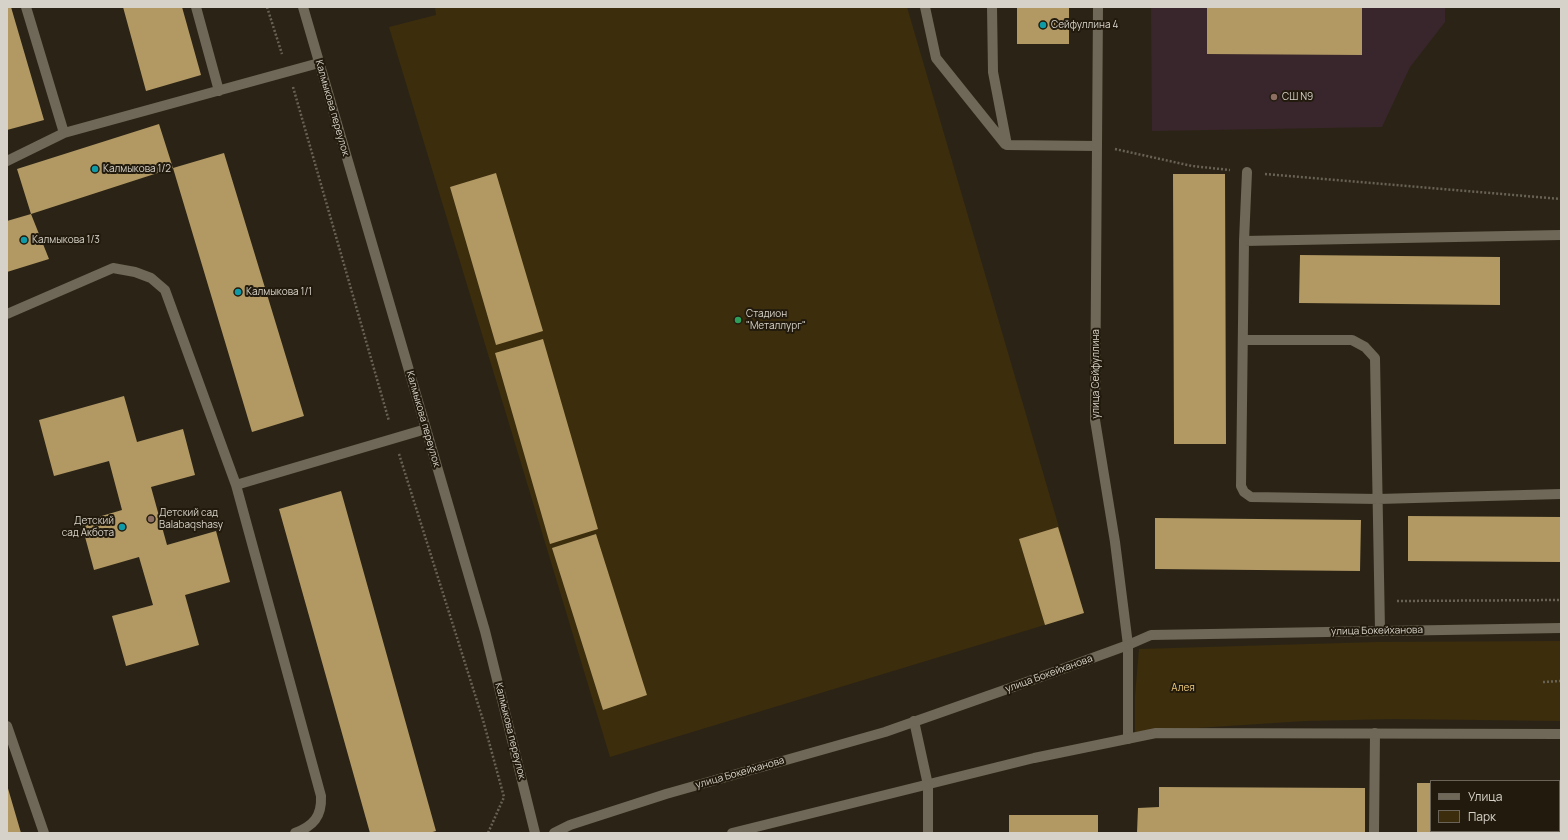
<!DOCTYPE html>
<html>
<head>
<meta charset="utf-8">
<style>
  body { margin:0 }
  #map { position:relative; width:1568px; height:840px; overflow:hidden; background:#2b2416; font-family:Manrope,sans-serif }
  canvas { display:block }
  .frame { position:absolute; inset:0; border:8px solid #d7d2c9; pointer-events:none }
  .legend { position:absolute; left:1430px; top:780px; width:130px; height:52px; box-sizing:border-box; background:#221b0d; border:1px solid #6a6458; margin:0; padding:5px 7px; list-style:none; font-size:12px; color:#d7d2c9 }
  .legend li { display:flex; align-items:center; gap:8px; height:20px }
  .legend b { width:20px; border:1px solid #6a6458 }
</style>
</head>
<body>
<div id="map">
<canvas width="1568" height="840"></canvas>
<div class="frame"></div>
<ul class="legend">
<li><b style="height:5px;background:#6f6757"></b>Улица</li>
<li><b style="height:11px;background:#3c2d0d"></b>Парк</li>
</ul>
</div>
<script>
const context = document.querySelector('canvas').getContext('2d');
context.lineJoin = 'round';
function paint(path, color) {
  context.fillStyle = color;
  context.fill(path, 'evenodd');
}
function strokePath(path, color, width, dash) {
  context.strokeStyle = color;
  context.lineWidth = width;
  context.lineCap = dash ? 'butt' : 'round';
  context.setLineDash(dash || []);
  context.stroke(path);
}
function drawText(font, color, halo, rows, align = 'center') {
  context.font = font + ' Manrope,sans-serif';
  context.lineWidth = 4;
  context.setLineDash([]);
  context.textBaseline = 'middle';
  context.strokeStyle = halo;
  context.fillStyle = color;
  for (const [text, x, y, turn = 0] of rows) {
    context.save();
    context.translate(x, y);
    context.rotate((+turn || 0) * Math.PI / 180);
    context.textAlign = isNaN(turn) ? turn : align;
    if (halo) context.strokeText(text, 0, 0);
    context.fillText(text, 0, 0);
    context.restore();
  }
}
const education = new Path2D(`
  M 1151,7 L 1445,7 L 1445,22 L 1410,67 L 1382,127 L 1152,131 Z`);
const green = new Path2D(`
  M 435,7 L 907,7 L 1084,613 L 610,757 L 389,27 L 436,15 Z
  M 1561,641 L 1561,721 L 1394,719 L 1305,721 L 1135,732 L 1135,696 L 1139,649 L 1377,642 Z`);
const building = new Path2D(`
  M 7,7 L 11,7 L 44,120 L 7,130 Z
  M 123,7 L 182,7 L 201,75 L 146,91 Z
  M 1017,7 L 1069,7 L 1069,44 L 1017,44 Z
  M 1207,7 L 1362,7 L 1362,55 L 1207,54 Z
  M 159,124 L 173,168 L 31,214 L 49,259 L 7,272 L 7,221 L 31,214 L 17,169 Z
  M 224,153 L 304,416 L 252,432 L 173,168 Z
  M 496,173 L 543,331 L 496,345 L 450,187 Z
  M 1173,174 L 1225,174 L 1226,444 L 1174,444 Z
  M 1300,255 L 1500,257 L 1500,305 L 1299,303 Z
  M 543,339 L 598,529 L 550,544 L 495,353 Z
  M 124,396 L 137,442 L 183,429 L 195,475 L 151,487 L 167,545 L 216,531 L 230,582 L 185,595 L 199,645 L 126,666 L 112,616 L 153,605 L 139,557 L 94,570 L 81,522 L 122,510 L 109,461 L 54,476 L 39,420 Z
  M 341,491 L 436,831 L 429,833 L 370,833 L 279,509 Z
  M 1408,516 L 1561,517 L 1561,562 L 1408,561 Z
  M 1155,518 L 1361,520 L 1360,571 L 1155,569 Z
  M 1058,527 L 1084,613 L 1045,625 L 1019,539 Z
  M 596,534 L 647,695 L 603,710 L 552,548 Z
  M 1417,783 L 1431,783 L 1431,831 L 1559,831 L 1559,784 L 1561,784 L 1561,833 L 1417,833 Z
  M 7,785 L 21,833 L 7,833 Z
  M 1159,787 L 1365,788 L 1365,833 L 1137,833 L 1138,808 L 1159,807 Z
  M 1009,815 L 1098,815 L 1098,833 L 1009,833 Z`);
const path = new Path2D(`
  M 267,7 L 282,54
  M 293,87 L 389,421
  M 1115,149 L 1192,166 L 1230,170
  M 1265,174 L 1561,199
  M 399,454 L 483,720 L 504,797 L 488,833
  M 1397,601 L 1561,600
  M 1543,682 L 1561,681`);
const lane = new Path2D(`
  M 26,7 L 64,133
  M 196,7 L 219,91
  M 925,7 L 936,58 L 1005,144
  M 992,7 L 993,72 L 1007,145 L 1097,146
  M 7,161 L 64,133 L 319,63
  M 1247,172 L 1244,241 L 1241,486 L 1244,492 L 1251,497 L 1378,499 L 1561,494
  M 1244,241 L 1561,235
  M 7,314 L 113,268 L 135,272 L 151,278 L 165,290 L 236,485
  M 1243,340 L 1352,340 L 1365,347 L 1375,358 L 1380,630
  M 7,726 L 44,833
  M 295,833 C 313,826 322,817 321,796 L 236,485 L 426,429
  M 1374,833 L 1375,733`);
const street = new Path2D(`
  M 303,7 L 485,631 L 535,833
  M 1098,7 L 1095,420 L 1115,542 L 1128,645 L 1128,739
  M 914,721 L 928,785 L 928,833`);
const secondary = new Path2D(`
  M 554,833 L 570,825 L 666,794 L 885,732 L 1013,687 L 1128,645 L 1151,635 L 1561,628
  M 732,833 L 1034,758 L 1156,733 L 1561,734`);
const markers = [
  [1043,25,4,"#0f9aa8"],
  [1274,97,4,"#8d6e63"],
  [95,169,4,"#0f9aa8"],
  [24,240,4,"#0f9aa8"],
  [238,292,4,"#0f9aa8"],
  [738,320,4,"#2e9e5b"],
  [151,519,4,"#8d6e63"],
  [122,527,4,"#0f9aa8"]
];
const poiNames = [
  ["Сейфуллина 4",1051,25],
  ["СШ N9",1282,97],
  ["Калмыкова 1/2",103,169],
  ["Калмыкова 1/3",32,240],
  ["Калмыкова 1/1",246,292],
  ["Стадион",746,314],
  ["\"Металлург\"",746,326],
  ["Детский сад",159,513],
  ["Balabaqshasy",159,525],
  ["Детский",114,521,"right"],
  ["сад Акбота",114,533,"right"]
];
const streetNames = [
  ["Калмыкова переулок",332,108,74],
  ["улица Сейфуллина",1096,374,-90],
  ["Калмыкова переулок",423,419,74],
  ["улица Бокейханова",1377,631,-1],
  ["улица Бокейханова",1049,674,-20],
  ["Калмыкова переулок",510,731,76],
  ["улица Бокейханова",740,773,-16]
];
const parkNames = [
  ["Алея",1183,688]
];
paint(education, '#39262c');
paint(green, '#3c2d0d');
paint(building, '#b29964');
strokePath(path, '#686255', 2.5, [2, 2]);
strokePath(lane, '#6f6757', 10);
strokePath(street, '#6f6757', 10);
strokePath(secondary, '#6f6757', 10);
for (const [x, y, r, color] of markers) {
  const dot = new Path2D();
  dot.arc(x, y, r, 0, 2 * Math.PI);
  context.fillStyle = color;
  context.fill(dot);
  strokePath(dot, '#221b0d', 1.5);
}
drawText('10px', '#d7d2c9', '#221b0d', poiNames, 'left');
drawText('10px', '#d7d2c9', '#221b0d', streetNames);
drawText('10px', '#f0cb7c', '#221b0d', parkNames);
</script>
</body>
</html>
